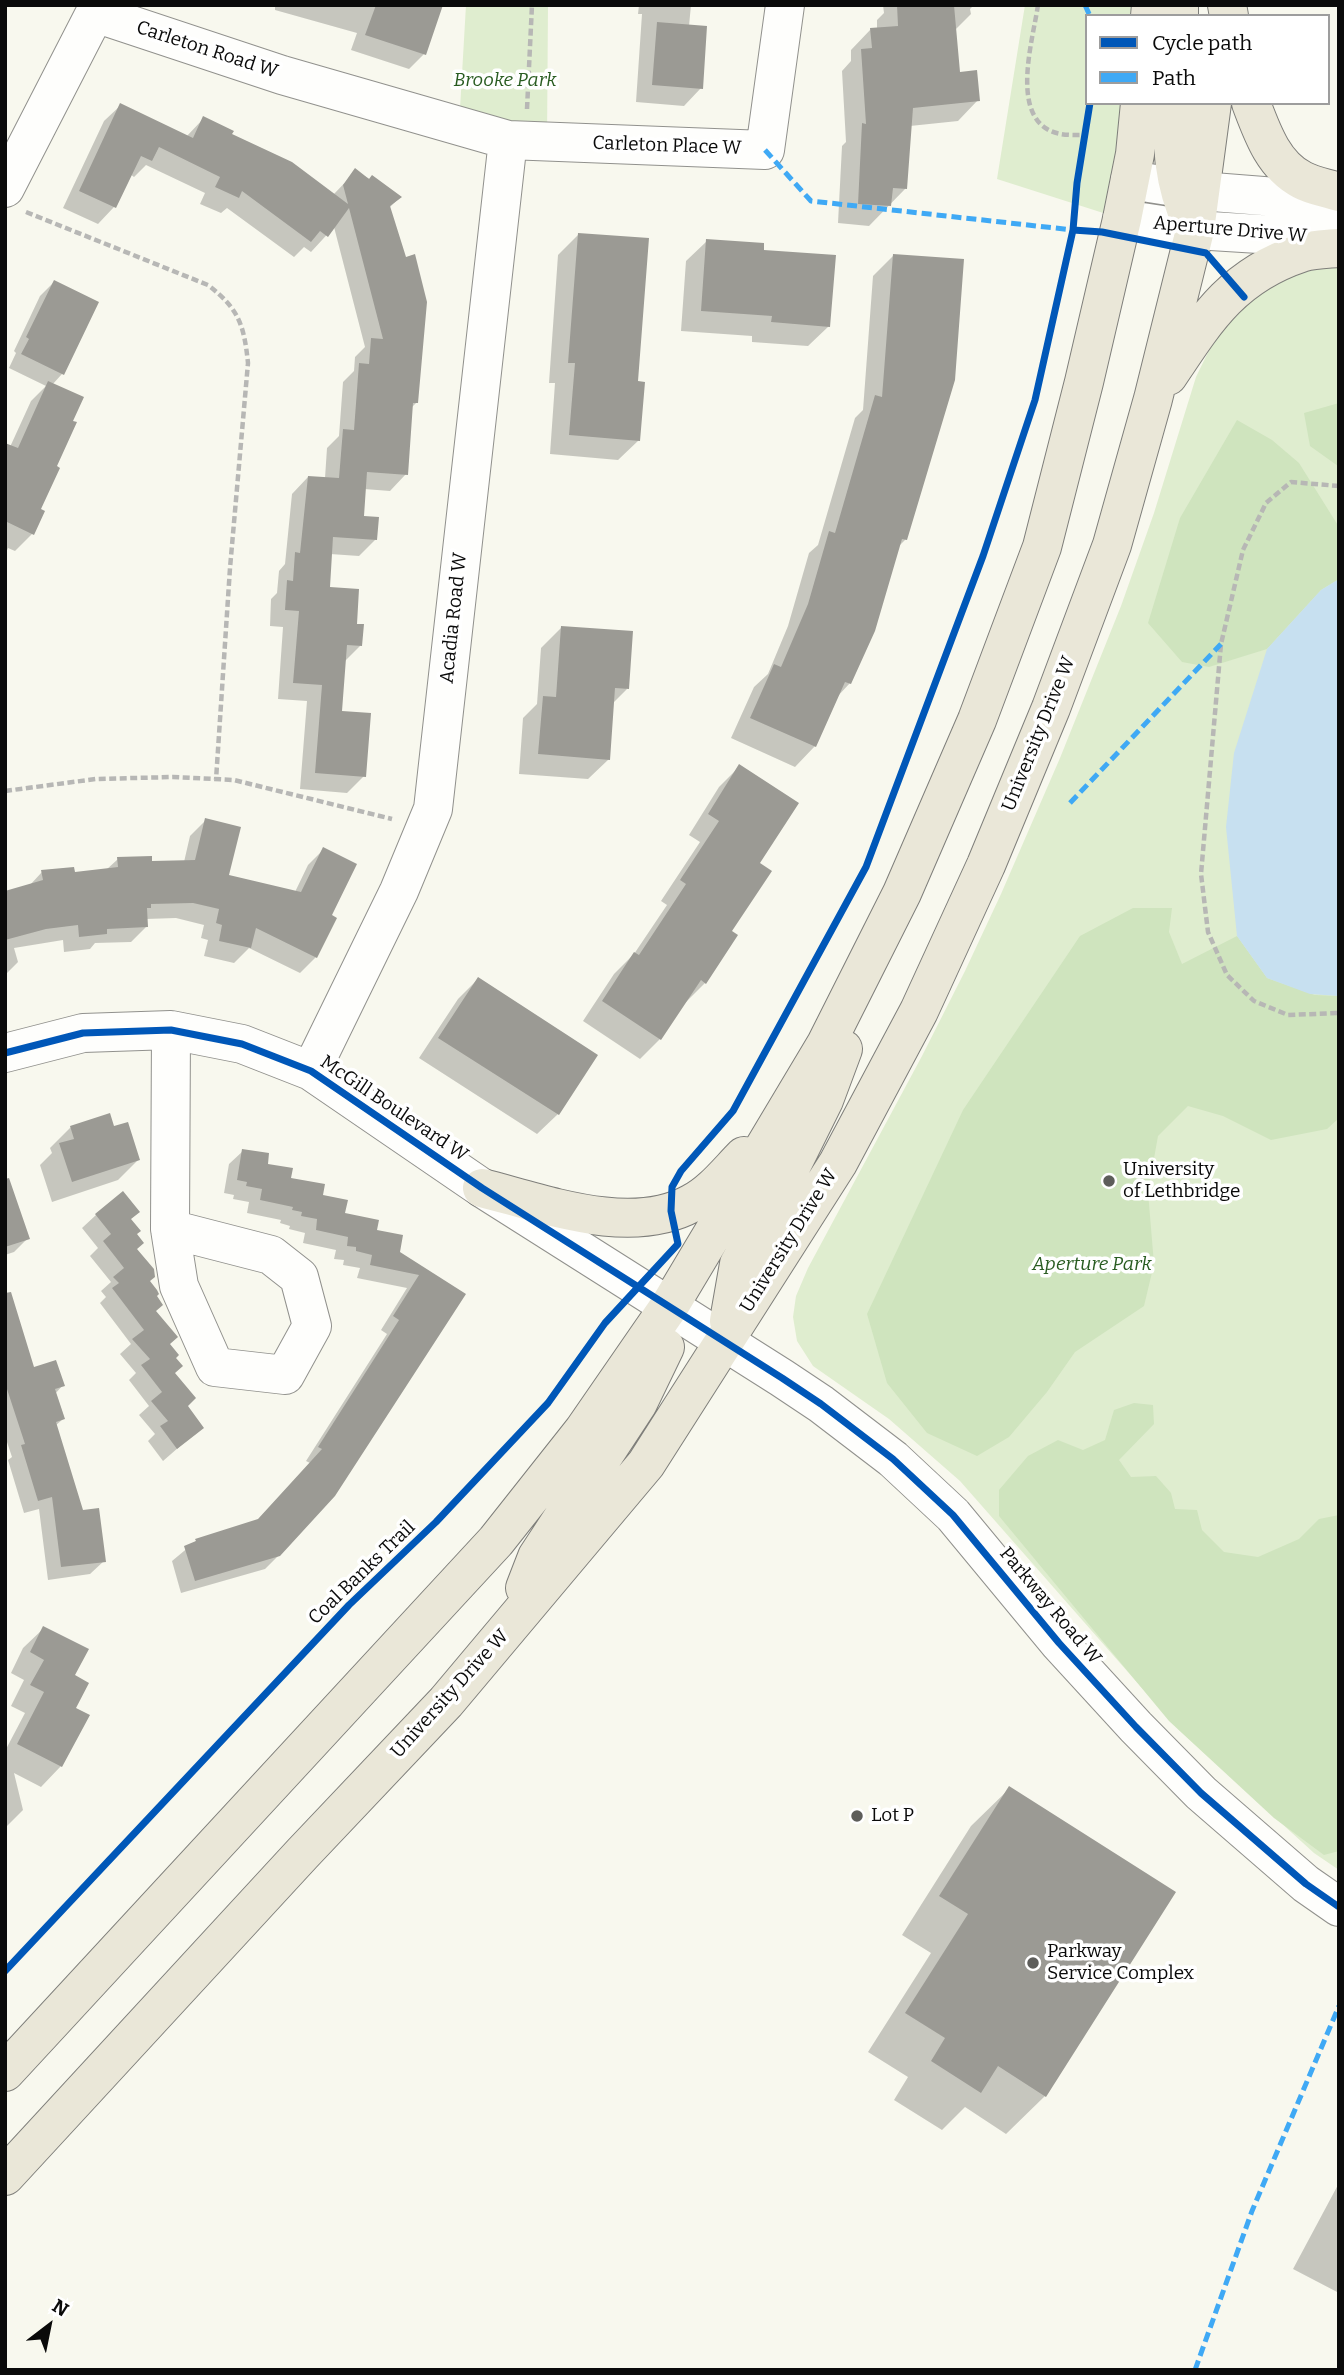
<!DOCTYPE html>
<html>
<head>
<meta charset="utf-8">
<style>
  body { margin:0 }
  #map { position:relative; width:1344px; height:2375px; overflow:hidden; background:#f8f8ee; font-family:Bitter,serif }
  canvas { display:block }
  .frame { position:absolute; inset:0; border:7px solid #0a0a0a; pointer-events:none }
  .legend { position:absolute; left:1085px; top:14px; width:245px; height:91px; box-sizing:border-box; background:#fff; border:2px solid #9d9d9d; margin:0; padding:9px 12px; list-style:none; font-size:21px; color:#0a0a0a }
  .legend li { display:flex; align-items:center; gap:14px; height:35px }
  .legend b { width:35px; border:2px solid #9d9d9d }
  .north { position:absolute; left:14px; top:2291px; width:70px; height:70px; -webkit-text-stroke:5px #fff; paint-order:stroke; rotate:32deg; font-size:19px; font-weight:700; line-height:28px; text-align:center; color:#0a0a0a }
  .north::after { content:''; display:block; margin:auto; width:24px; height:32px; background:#0a0a0a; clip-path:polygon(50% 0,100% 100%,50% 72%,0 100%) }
</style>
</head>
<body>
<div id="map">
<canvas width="1344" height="2375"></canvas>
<div class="frame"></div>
<ul class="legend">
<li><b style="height:9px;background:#0057b8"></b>Cycle path</li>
<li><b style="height:9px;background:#3fa9f5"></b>Path</li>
</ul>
<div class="north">N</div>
</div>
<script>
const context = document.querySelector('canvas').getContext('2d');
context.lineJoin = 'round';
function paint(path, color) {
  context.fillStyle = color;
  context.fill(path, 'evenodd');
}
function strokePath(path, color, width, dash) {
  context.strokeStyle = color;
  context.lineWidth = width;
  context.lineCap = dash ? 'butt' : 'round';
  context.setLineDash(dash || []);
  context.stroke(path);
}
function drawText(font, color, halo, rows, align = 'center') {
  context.font = font + ' Bitter,serif';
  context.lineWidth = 7;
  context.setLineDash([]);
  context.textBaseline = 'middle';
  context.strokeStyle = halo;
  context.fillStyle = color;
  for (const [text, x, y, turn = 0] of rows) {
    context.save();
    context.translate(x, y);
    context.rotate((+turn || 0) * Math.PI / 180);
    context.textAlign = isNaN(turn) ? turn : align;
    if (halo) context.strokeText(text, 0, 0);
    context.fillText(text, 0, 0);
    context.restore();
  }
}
const green = new Path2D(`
  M 466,5 L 548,5 L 547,142 L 459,126 Z
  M 1025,5 L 1151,5 L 1150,16 L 1087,16 L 1087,103 L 1140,103 L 1122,219 L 997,179 Z
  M 1339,260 L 1339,1870 L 1314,1853 L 1178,1729 L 960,1481 L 889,1419 L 813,1366 L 797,1341 L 793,1317 L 796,1296 L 808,1268 L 922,1056 L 965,971 L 1001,894 L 1060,758 L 1121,606 L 1154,513 L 1196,377 L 1214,340 L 1239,304 L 1268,282 Z`);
const forest = new Path2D(`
  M 1339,403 L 1339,466 L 1338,466 L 1310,446 L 1304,413 Z
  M 1237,420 L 1272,440 L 1299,463 L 1339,527 L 1339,579 L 1321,590 L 1267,649 L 1209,667 L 1182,662 L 1148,623 L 1180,518 Z
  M 1133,908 L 1172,908 L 1169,932 L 1182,964 L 1237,936 L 1267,978 L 1315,995 L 1339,996 L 1339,1118 L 1327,1129 L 1271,1140 L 1223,1116 L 1188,1106 L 1158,1136 L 1148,1192 L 1154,1264 L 1144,1306 L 1075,1352 L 1047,1392 L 1009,1437 L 977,1456 L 927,1433 L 887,1383 L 867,1314 L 963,1110 L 1080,936 Z
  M 1134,1403 L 1153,1405 L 1154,1424 L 1119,1460 L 1131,1477 L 1156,1476 L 1171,1493 L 1175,1509 L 1197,1510 L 1202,1530 L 1224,1552 L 1258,1557 L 1299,1539 L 1319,1519 L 1339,1515 L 1339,1851 L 1324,1855 L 1274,1818 L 1169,1721 L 999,1516 L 999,1490 L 1028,1456 L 1058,1440 L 1083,1450 L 1105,1440 L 1114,1410 Z`);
const water = new Path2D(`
  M 1339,579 L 1339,996 L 1310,994 L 1267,978 L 1237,936 L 1226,827 L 1234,753 L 1267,649 L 1321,590 Z`);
const shadow = new Path2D(`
  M 275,5 L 437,5 L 424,54 L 409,69 L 351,50 L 357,33 L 275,10 Z
  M 639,5 L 691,5 L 689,26 L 701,88 L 684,106 L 636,102 L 642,14 L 638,14 Z
  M 883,5 L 974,5 L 970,9 L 971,14 L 954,31 L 958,74 L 978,100 L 958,121 L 910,126 L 905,189 L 869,226 L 838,223 L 842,146 L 846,142 L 842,71 L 851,61 L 851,50 L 871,29 L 877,29 L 877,20 L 884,13 Z
  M 121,105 L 186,137 L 204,118 L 333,195 L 356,171 L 400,197 L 389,208 L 417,402 L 411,408 L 406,474 L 390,491 L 364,489 L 362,518 L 376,539 L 359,556 L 330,554 L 328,588 L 355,625 L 360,646 L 344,662 L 340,713 L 364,776 L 347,793 L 300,789 L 307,701 L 278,699 L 283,627 L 270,626 L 271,599 L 277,593 L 279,571 L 285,564 L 292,494 L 308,477 L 325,478 L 327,448 L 339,436 L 343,382 L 354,371 L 355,357 L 365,347 L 334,227 L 311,252 L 304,247 L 294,257 L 227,208 L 221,213 L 200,204 L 205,193 L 146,165 L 134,177 L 130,174 L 114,207 L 98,224 L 63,208 L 104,121 Z
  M 578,235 L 636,383 L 639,440 L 618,460 L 550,454 L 555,383 L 549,383 L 558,255 Z
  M 707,241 L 762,252 L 829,326 L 808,346 L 752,342 L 752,336 L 681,331 L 686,261 Z
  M 893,256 L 906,539 L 898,547 L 850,683 L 837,697 L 815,746 L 795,767 L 731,738 L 754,687 L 768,674 L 788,626 L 809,553 L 818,545 L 855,418 L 863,410 L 873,276 Z
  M 54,282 L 62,374 L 52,385 L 38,510 L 32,534 L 15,551 L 8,548 L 5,555 L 5,445 L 10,447 L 31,401 L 46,386 L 9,368 L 16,353 L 14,351 L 40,296 Z
  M 562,627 L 627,689 L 613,703 L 609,759 L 588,779 L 519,774 L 523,718 L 537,704 L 541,648 Z
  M 740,766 L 758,864 L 705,983 L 685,1003 L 660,1039 L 640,1059 L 583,1021 L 614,974 L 634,954 L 667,905 L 661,901 L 700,842 L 689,835 L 719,787 Z
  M 206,820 L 226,877 L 295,892 L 308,865 L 324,849 L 330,916 L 316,957 L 300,973 L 249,948 L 234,963 L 204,956 L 208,940 L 201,938 L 204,925 L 176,918 L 146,919 L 146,927 L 131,942 L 95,943 L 90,949 L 64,952 L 63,940 L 14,948 L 18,962 L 5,975 L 5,892 L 29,886 L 42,872 L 73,874 L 106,870 L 118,859 L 151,863 L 184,862 L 190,836 Z
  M 478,979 L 558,1114 L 537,1134 L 419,1058 L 458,999 Z
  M 71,1127 L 113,1129 L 138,1160 L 118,1180 L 52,1202 L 40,1165 L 52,1153 L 50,1148 Z
  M 243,1151 L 321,1196 L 343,1214 L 375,1231 L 398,1253 L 464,1294 L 279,1555 L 265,1569 L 181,1593 L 172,1561 L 196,1541 L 257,1521 L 310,1463 L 306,1461 L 387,1334 L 381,1330 L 407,1288 L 357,1278 L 360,1268 L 343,1265 L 344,1260 L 334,1259 L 336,1250 L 303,1243 L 305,1233 L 289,1229 L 290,1226 L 280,1223 L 281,1220 L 247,1213 L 249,1202 L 233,1199 L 234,1195 L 224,1193 L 229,1164 Z
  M 5,1211 L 28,1238 L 14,1252 L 5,1255 Z
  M 96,1215 L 130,1220 L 135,1234 L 136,1249 L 148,1282 L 154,1312 L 174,1358 L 173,1373 L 186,1406 L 202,1427 L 163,1461 L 148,1441 L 155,1434 L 139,1415 L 149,1406 L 129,1380 L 136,1373 L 120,1354 L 131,1344 L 100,1303 L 106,1297 L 101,1291 L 111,1282 L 90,1256 L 98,1248 L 82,1228 Z
  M 5,1319 L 33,1369 L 63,1385 L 55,1394 L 63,1419 L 55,1426 L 81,1512 L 104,1561 L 90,1574 L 48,1580 L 39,1509 L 24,1513 L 8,1460 L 12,1457 L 5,1436 Z
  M 44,1628 L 73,1676 L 74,1709 L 61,1766 L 41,1787 L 14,1773 L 23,1810 L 5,1828 L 5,1751 L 25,1713 L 11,1706 L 24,1680 L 11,1673 L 23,1648 Z
  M 1010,1788 L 1045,2096 L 1006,2134 L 965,2107 L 942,2130 L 894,2100 L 908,2077 L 868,2052 L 931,1953 L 902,1935 L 971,1826 Z
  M 1339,2183 L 1339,2293 L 1293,2269 Z`);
const building = new Path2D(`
  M 376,5 L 443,5 L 426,55 L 365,35 Z
  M 897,5 L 954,5 L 960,72 L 977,70 L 980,101 L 913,108 L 907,189 L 893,188 L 891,206 L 858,204 L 862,123 L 866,124 L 861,49 L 872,48 L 870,28 L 898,26 Z
  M 657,22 L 707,26 L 703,89 L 652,85 Z
  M 120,103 L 193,138 L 203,116 L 234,131 L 232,134 L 292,162 L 348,204 L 343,185 L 355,168 L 369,179 L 372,175 L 402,197 L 390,206 L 406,257 L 415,254 L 427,302 L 418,403 L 413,403 L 408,475 L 367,472 L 364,516 L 379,517 L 377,540 L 333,537 L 330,587 L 359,589 L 357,624 L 364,624 L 362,646 L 347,645 L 342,711 L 371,713 L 366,777 L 315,773 L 322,685 L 293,683 L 299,611 L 285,610 L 287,580 L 293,581 L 295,552 L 300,553 L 308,476 L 339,478 L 343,429 L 354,430 L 359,363 L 369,364 L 371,338 L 383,339 L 349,208 L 328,237 L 320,231 L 311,242 L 242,191 L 239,198 L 215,187 L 220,177 L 159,147 L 152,161 L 141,156 L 116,208 L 79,191 Z
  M 578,233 L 649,238 L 638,381 L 645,382 L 640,441 L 569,435 L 575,363 L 568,363 Z
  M 706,239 L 764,243 L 764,250 L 836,255 L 830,327 L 771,322 L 772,316 L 701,311 Z
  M 893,254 L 964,259 L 955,380 L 907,540 L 902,539 L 875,631 L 851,684 L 845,682 L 816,747 L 750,718 L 774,664 L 781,667 L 808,604 L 829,531 L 835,533 L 875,395 L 882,397 Z
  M 54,280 L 99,302 L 64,375 L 21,354 L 29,339 L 26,337 Z
  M 48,381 L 84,397 L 73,421 L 77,422 L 57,466 L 60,468 L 41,509 L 45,511 L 34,535 L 5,521 L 5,443 L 18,448 Z
  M 561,626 L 633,631 L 629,689 L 615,688 L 610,760 L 538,754 L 543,696 L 556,697 Z
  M 739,764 L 799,803 L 760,863 L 772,871 L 732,931 L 738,935 L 706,984 L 701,980 L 661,1040 L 602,1001 L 634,952 L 639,955 L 686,884 L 680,880 L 719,821 L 708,814 Z
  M 205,818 L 241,827 L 229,875 L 301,892 L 323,847 L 357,864 L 332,915 L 337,918 L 317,958 L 256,928 L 251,948 L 219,941 L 222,925 L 216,923 L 219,909 L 193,903 L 151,904 L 151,908 L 147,908 L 148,927 L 107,929 L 107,934 L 79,937 L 78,925 L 46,929 L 5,940 L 5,891 L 43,880 L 41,870 L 74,867 L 75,872 L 118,867 L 117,857 L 152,856 L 152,861 L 195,860 Z
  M 478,977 L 598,1055 L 559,1115 L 438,1038 Z
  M 110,1113 L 114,1126 L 128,1122 L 140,1160 L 72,1182 L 59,1143 L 74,1139 L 70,1126 Z
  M 242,1149 L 269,1153 L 268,1164 L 293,1168 L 291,1178 L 325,1184 L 323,1195 L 348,1200 L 345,1213 L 379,1220 L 377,1230 L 403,1235 L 400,1252 L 466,1294 L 335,1496 L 280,1556 L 195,1581 L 184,1546 L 196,1541 L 195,1539 L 258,1519 L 322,1449 L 318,1447 L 399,1320 L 393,1316 L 419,1275 L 370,1265 L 372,1255 L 356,1251 L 356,1247 L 347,1246 L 348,1237 L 316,1230 L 317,1219 L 301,1216 L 302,1212 L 292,1210 L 293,1207 L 260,1200 L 262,1189 L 246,1186 L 247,1182 L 237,1180 Z
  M 9,1178 L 30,1239 L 5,1247 L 5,1179 Z
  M 123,1191 L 140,1212 L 131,1219 L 141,1231 L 137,1234 L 144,1243 L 137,1249 L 154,1269 L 155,1277 L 150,1281 L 157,1290 L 159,1294 L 157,1296 L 163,1305 L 156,1311 L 178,1337 L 170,1344 L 179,1355 L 176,1358 L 183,1366 L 175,1373 L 196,1398 L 188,1406 L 204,1428 L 177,1449 L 160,1426 L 168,1421 L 151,1401 L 162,1392 L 141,1365 L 150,1359 L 132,1339 L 144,1330 L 112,1288 L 119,1283 L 113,1277 L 124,1268 L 103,1241 L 111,1234 L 95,1214 Z
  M 11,1292 L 34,1367 L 56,1360 L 65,1386 L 55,1389 L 65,1419 L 56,1422 L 83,1510 L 99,1508 L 106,1562 L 61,1567 L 52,1497 L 38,1501 L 21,1445 L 25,1444 L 5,1383 L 5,1293 Z
  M 43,1626 L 89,1649 L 75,1675 L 89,1683 L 76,1708 L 90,1715 L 62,1767 L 17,1744 L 44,1692 L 30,1685 L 44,1660 L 30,1652 Z
  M 1009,1786 L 1176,1892 L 1046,2097 L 998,2066 L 981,2093 L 931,2061 L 945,2038 L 905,2013 L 968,1914 L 939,1896 Z`);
const path = new Path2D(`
  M 1038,5 C 1033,39 1012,108 1047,129 C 1058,136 1073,135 1085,135
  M 527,109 L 532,5
  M 26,212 L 208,285 C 239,309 244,325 248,363 L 230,568 L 216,780
  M 1339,486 L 1291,482 L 1266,503 L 1243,550 L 1221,644 L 1201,874 L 1208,932 L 1227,975 L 1254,1001 L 1288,1015 L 1339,1013
  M 5,791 L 96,779 L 173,777 L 234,780 L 392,819`);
const minor = new Path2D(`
  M 1130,180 L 1200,191 L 1339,202
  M 5,188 L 95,13 L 282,75 L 508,140 L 765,150 L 785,5
  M 1122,219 L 1195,230 L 1339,239
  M 5,1053 L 83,1033 L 171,1030 L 242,1044 L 311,1071 L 482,1188 L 782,1378 L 821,1404 L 893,1459 L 953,1515 L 1059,1643 L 1136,1727 L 1201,1793 L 1306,1884 L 1339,1907
  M 311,1071 L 399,891 L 433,809 L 508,140
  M 170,1229 L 271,1255 L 299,1277 L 312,1326 L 285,1375 L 215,1367 L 179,1286 Z
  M 170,1229 L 171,1030`);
const major = new Path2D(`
  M 1227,5 L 1229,16
  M 1150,16 L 1151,5
  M 1179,16 L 1179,5
  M 1175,103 C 1171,149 1173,182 1192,224
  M 1251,103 C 1262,132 1273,165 1302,180 C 1313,186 1327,188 1339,192
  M 1168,376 C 1206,319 1232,276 1301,253 C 1312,249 1327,249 1339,248
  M 482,1188 C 545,1204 631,1237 692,1203 C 712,1193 728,1172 744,1156
  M 729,1321 L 739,1264 L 771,1207 L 824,1100 L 843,1049
  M 525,1588 L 537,1557 L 638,1403 L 665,1347
  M 5,2072 L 496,1541 L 583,1431 L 670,1305 L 826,1044 L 902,893 L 977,720 L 1042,547 L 1084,382 L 1122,219 L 1135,154 L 1140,103
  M 5,2176 L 302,1854 L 446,1702 L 646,1464 L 838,1163 L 919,1011 L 986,865 L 1051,708 L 1112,545 L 1153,399 L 1195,230 L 1212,103`);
const quiet = new Path2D(`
  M 1085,5 L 1090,16
  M 765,150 L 811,201 L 1073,230
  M 1070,803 L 1221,644
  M 1195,2370 L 1252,2211 L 1339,2006`);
const cycleway = new Path2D(`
  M 1073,230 L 1102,232 L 1206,253 L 1244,297
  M 5,1053 L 83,1033 L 171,1030 L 242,1044 L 311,1071 L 482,1188 L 782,1378 L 821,1404 L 893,1459 L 953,1515 L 1059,1643 L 1136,1727 L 1201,1793 L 1306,1884 L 1339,1907
  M 5,1971 L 349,1605 L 436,1522 L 548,1403 L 605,1323 L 678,1244 L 671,1211 L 672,1187 L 681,1171 L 733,1111 L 866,867 L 983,556 L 1035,400 L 1073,230 L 1077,183 L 1090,103`);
const markers = [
  [1109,1181,7,"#5d5d5a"],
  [857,1816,7,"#5d5d5a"],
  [1033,1963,7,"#5d5d5a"]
];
const streetNames = [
  ["Carleton Road W",207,50,18],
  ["Carleton Place W",667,146,2],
  ["Aperture Drive W",1230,230,5],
  ["Acadia Road W",454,618,-84],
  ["University Drive W",1039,734,-68],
  ["McGill Boulevard W",394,1109,34],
  ["University Drive W",789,1241,-58],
  ["Coal Banks Trail",362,1573,-44],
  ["Parkway Road W",1050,1606,50],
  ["University Drive W",450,1694,-48]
];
const parkNames = [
  ["Brooke Park",505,81],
  ["Aperture Park",1092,1265]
];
const poiNames = [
  ["University",1123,1170],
  ["of Lethbridge",1123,1192],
  ["Lot P",871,1816],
  ["Parkway",1047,1952],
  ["Service Complex",1047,1974]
];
paint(green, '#dfedcf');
paint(forest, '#cfe4be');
paint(water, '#c7e0f0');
paint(shadow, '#0003');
paint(building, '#9b9a94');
strokePath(minor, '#91918d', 40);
strokePath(major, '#7e7e7a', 40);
strokePath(path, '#b7b7b5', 4.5, [7, 3.5]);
strokePath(minor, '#fefefc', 38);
strokePath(major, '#eae7d8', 38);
strokePath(quiet, '#3fa9f5', 5, [10, 5]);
strokePath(cycleway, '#0057b8', 7);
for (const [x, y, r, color] of markers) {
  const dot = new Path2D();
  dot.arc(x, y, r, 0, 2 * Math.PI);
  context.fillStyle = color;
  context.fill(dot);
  strokePath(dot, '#fff', 2.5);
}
drawText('19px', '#0a0a0a', '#fff', streetNames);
drawText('italic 19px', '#295c21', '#fff', parkNames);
drawText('19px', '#0a0a0a', '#fff', poiNames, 'left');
</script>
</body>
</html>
